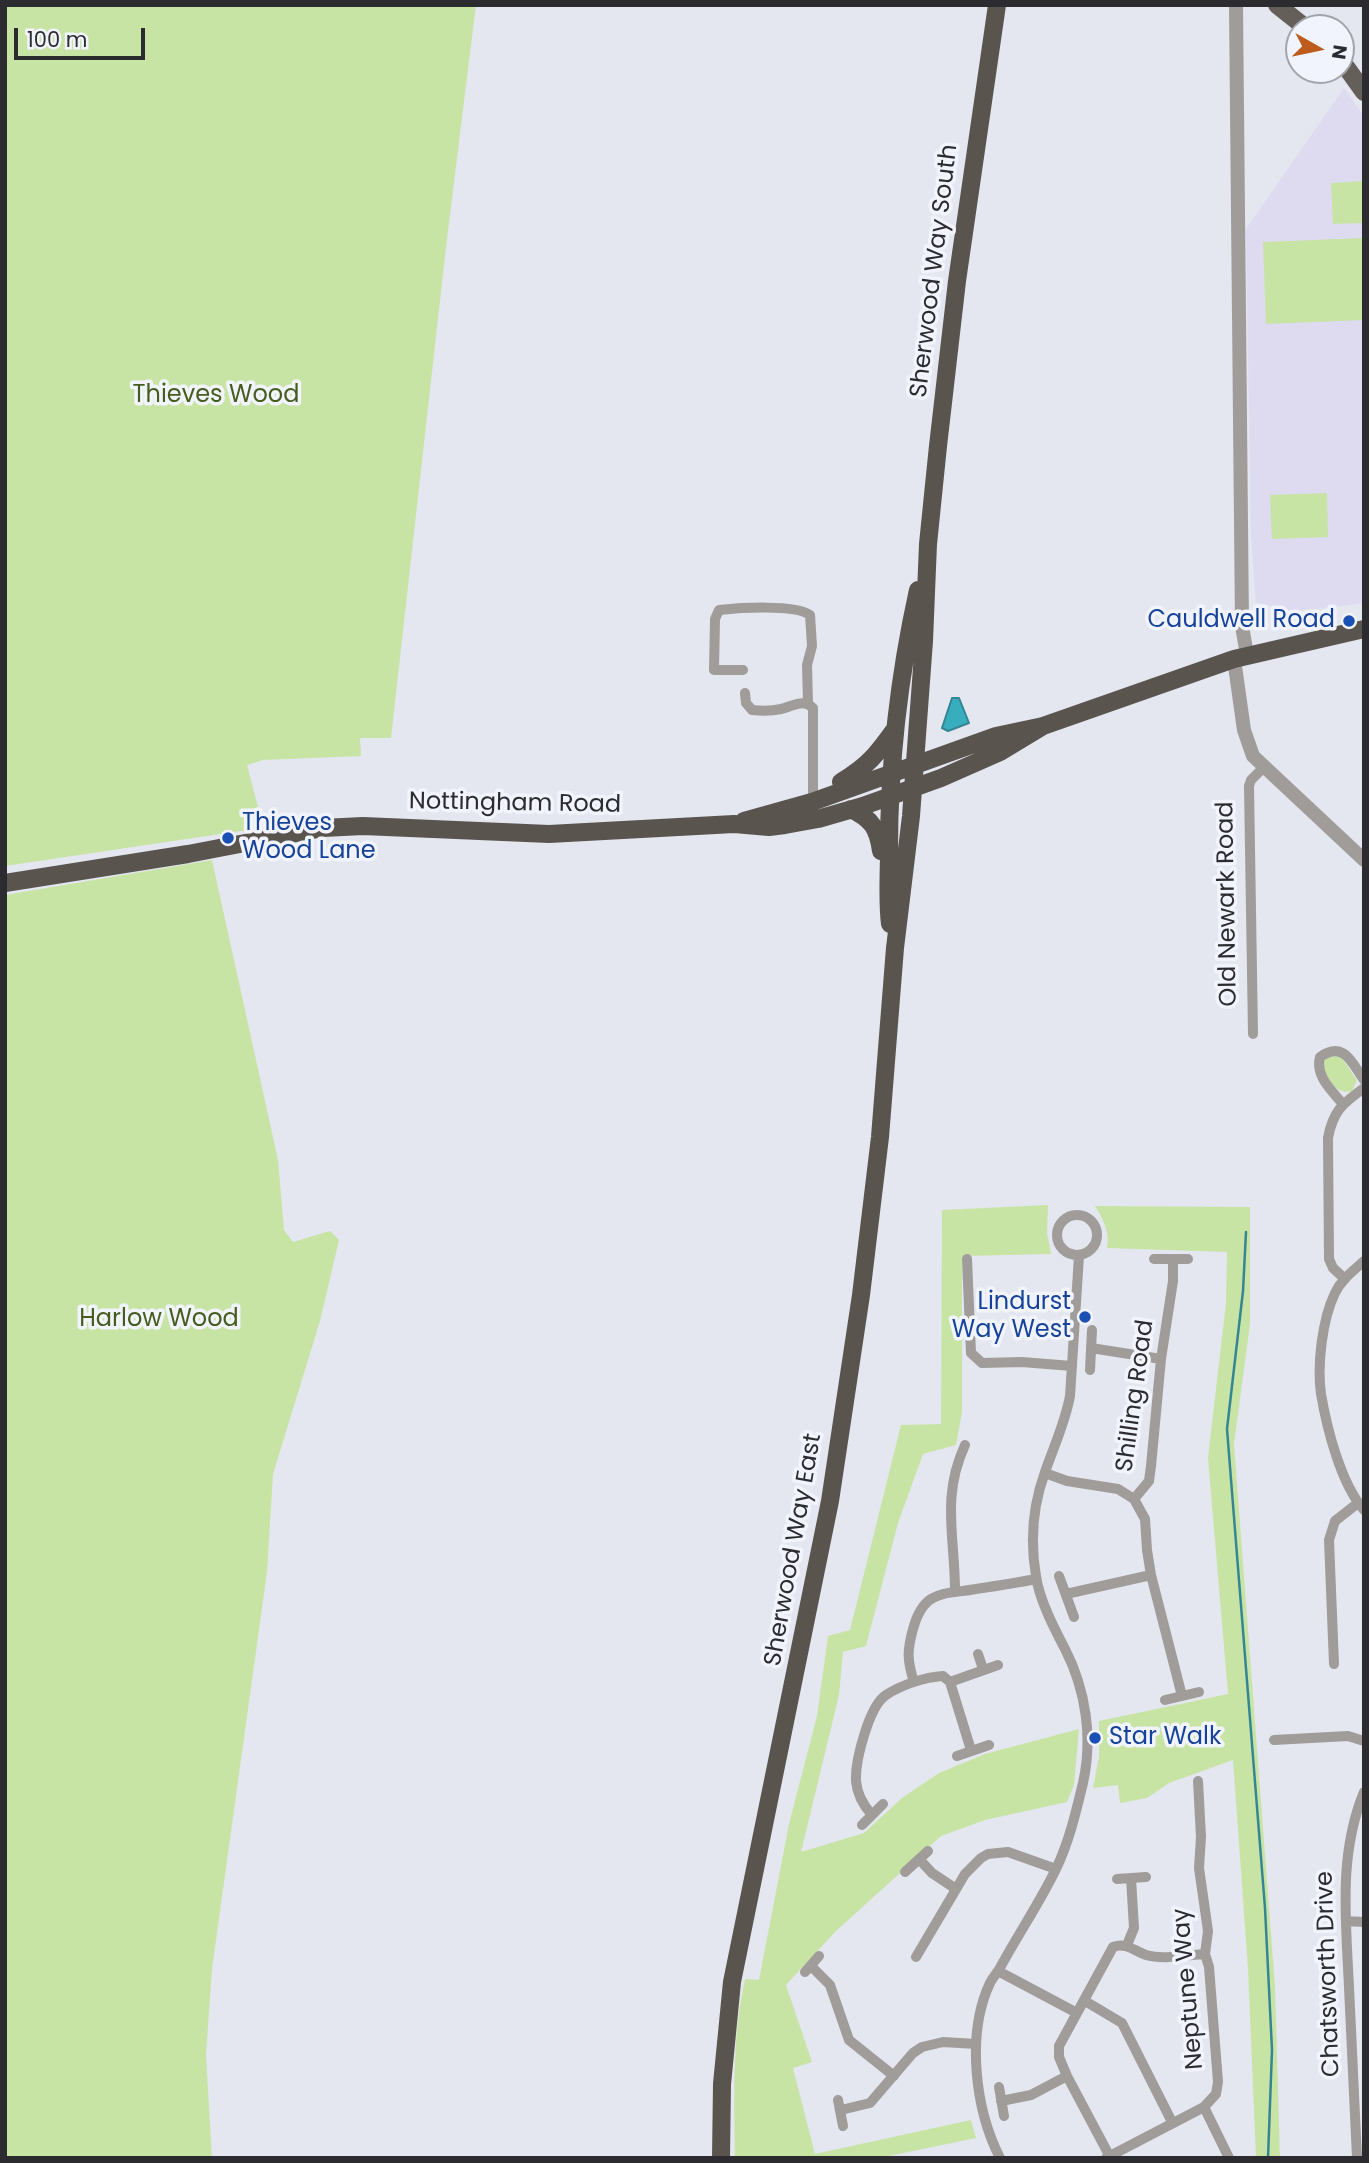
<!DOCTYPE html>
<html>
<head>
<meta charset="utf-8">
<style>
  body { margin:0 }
  #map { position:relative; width:1369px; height:2163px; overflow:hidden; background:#e4e6f0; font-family:Poppins,sans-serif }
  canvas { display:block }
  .frame { position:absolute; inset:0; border:7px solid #2c2c30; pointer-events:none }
  .north { position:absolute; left:1285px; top:14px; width:70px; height:70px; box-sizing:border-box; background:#f2f4fd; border:2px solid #a3a4ab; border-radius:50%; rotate:99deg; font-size:19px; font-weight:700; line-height:28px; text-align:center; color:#2c2c30 }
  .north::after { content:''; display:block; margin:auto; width:24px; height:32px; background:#bd5c1d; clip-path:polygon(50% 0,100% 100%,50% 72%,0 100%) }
  .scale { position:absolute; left:14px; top:28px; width:131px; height:32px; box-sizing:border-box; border:4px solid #2c2c30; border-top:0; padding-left:9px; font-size:21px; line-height:24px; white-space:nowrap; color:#2c2c30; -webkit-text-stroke:5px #f2f4fd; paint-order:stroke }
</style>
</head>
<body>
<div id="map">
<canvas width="1369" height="2163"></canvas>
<div class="frame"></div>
<div class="north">N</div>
<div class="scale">100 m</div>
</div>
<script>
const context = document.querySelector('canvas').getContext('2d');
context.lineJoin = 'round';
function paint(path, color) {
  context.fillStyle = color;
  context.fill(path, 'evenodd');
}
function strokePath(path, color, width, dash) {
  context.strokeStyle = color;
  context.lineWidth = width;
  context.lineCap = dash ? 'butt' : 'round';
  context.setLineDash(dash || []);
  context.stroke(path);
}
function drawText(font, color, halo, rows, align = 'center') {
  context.font = font + ' Poppins,sans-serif';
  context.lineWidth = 7;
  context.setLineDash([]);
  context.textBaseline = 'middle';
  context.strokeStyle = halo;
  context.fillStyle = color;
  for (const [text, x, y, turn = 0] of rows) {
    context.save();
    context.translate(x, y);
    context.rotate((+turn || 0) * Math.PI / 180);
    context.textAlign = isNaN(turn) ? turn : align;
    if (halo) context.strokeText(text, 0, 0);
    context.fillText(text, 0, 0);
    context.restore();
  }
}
const education = new Path2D(`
  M 1344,88 L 1364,116 L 1364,603 L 1293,612 L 1256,602 L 1251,535 L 1246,229 Z`);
const green = new Path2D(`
  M 5,5 L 476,5 L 446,247 L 391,738 L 360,738 L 361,756 L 263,760 L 247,765 L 259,811 L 254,829 L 5,866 Z
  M 1364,181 L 1364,223 L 1333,224 L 1331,183 Z
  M 1364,238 L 1364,320 L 1266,324 L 1263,242 Z
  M 1327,493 L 1328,537 L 1272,539 L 1270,495 Z
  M 212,860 L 278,1160 L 284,1230 L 293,1242 L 330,1231 L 339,1240 L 320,1321 L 273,1474 L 267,1572 L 212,1969 L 206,2055 L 212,2158 L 5,2158 L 5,895 Z
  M 1331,1056 L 1341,1057 L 1357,1080 L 1352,1091 C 1336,1096 1325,1077 1323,1063 L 1326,1058 Z
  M 1048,1205 L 1047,1233 L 1051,1254 L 962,1256 L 962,1412 L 956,1445 L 923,1454 L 898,1523 L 866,1646 L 843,1652 L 839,1695 L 801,1852 L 864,1833 L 902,1798 L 939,1773 L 985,1754 L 1079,1729 L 1074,1785 L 1067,1802 L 985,1820 L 941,1836 L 836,1931 L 786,1985 L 812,2062 L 793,2068 L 815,2154 L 971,2120 L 976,2138 L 879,2158 L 735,2158 C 734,2099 732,2037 745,1979 L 759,1980 L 789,1824 L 817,1716 L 828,1636 L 850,1630 L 901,1425 L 941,1424 L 942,1210 Z
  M 1095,1206 L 1250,1207 L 1250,1324 L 1234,1444 L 1275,1987 L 1280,2158 L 1256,2158 L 1248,1968 L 1233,1760 L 1169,1783 L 1147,1798 L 1120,1803 L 1118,1785 L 1093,1788 L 1099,1757 L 1099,1721 L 1228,1694 L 1208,1458 L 1226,1303 L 1227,1252 L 1107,1248 C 1110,1232 1103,1219 1095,1206 Z`);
const water = new Path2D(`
  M 952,698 L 959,698 L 969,723 L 948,731 L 942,728 Z`);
const stream = new Path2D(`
  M 1246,1232 L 1243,1291 L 1227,1429 L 1265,1908 L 1272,2050 L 1268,2158`);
const minor = new Path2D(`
  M 743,670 L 714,670 L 715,619 L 719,610 C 738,608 795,604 810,615 L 812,646 L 807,665 L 808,703
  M 745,693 L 746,703 L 752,710 C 762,711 772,711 781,709 C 794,706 803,698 813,708 L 813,806
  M 1253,1034 L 1249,786 L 1251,780 L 1263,768
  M 1343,1104 C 1331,1090 1315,1076 1320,1057 C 1344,1040 1352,1063 1364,1080
  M1057 1235a20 20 0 1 1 40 0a20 20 0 1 1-40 0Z
  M 967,1259 L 971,1353 L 982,1363 L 1022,1362 L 1072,1366
  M 1154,1259 L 1188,1259
  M 1364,1261 C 1353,1271 1341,1280 1335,1293 C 1322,1320 1317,1365 1321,1394 C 1327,1429 1341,1484 1364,1510
  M 1345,1279 L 1333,1268 L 1329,1259 L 1328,1138 C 1333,1111 1342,1104 1364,1088
  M 1091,1348 L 1161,1359
  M 1090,1370 L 1092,1330
  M 1045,1473 L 1067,1481 L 1118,1489 L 1134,1499
  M 1134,1499 L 1149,1481 L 1151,1466 L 1161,1359 L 1173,1281 L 1173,1259
  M 1134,1499 L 1145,1519 L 1147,1550 L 1151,1575 L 1182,1696
  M 1059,1576 L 1074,1617
  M 955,1591 C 955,1537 941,1497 965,1445
  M 1066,1594 L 1151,1575
  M 978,1654 L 983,1669
  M 1334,1664 L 1329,1540 L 1335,1521 L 1358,1503
  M 914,1682 C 907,1660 907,1651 913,1629 C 924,1589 943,1595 976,1589 C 996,1586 1016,1583 1036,1579
  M 950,1682 L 971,1750
  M 950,1682 L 998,1665
  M 1165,1700 L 1199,1692
  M 1274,1740 L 1348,1736 L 1364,1741
  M 957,1756 L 989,1745
  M 872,1815 C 863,1805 857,1793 856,1781 C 855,1761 869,1706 886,1695 C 901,1685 925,1677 943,1676 L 950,1682
  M 862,1825 L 883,1804
  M 919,1859 L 932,1873 L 956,1889
  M 905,1872 L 928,1851
  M 1117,1879 L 1146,1877
  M 1346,1921 L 1364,1922
  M 1127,1945 L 1134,1928 L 1131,1878
  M 916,1957 L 965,1874 L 981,1858 L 988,1854 L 1008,1852 L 1056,1869
  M 811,1966 L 830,1985 L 849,2040 L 894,2076
  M 998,1971 L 1077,2013
  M 805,1972 L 819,1956
  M 1085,2001 L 1122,2023 L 1172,2122
  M 999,2087 L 1004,2116
  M 838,2100 L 843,2126
  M 1001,2101 L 1031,2095 L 1067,2076
  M 1204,2107 L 1229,2158
  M 841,2110 L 870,2103 L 913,2053 L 922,2047 L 943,2042 L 976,2044
  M 1109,2155 L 1067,2076 L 1059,2057 L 1059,2046 L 1113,1947 C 1127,1942 1134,1951 1146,1955 C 1163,1960 1187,1955 1205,1954
  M 1000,2158 C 975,2109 966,2034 990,1983 C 993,1977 998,1972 1001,1966 C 1019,1933 1040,1902 1056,1869 C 1069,1842 1076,1812 1083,1783 C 1093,1738 1086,1690 1065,1649 C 1054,1628 1039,1599 1036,1576 C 1030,1541 1033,1505 1045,1472 C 1054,1446 1065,1423 1070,1396 L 1079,1256
  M 1106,2158 L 1204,2107 L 1216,2094 L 1218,2082 L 1209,1967 L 1205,1954 L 1208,1931 L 1199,1868 L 1201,1837 L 1198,1781
  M 1357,2158 C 1354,2101 1352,2044 1349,1987 C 1346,1921 1338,1855 1364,1792`);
const tertiary = new Path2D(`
  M 1236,5 L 1242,626 L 1247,655
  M 1234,659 L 1244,730 L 1253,756 L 1364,860`);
const primary = new Path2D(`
  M 1277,5 L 1306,28
  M 1341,60 L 1364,92`);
const trunk = new Path2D(`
  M 841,782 C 868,766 877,754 895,729
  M 851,809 C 872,819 878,829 881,851
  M 744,821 L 812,802 L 996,736 L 1043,726 L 1234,659 L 1364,629
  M 5,883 L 188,854 L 323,828 L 363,826 L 549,834 L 734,824 L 769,827 L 785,825 L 818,819 L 863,806 L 941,778 L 1000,752 L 1043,726
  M 890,924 C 887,900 889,874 889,850 C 889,762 899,676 918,590
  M 721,2158 L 722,2084 L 732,1982 L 830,1501 L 861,1295 L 880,1137 L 895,948 L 911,816 L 924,641 L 928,544 L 938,446 L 957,281 L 997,5`);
const markers = [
  [1349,621,7,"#1a4fb4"],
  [228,838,7,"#1a4fb4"],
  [1085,1317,7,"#1a4fb4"],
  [1095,1738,7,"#1a4fb4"]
];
const streetNames = [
  ["Sherwood Way South",935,271,-83],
  ["Nottingham Road",515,804,1],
  ["Old Newark Road",1228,904,-91],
  ["Shilling Road",1136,1396,-82],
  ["Sherwood Way East",794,1550,-80],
  ["Chatsworth Drive",1329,1974,-92],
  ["Neptune Way",1189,1989,-95]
];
const parkNames = [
  ["Thieves Wood",216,396],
  ["Harlow Wood",159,1320]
];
const transitNames = [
  ["Cauldwell Road",1335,621],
  ["Thieves",242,824,"left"],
  ["Wood Lane",242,852,"left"],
  ["Lindurst",1071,1303],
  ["Way West",1071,1331],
  ["Star Walk",1109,1738,"left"]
];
paint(education, '#dedaf0');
paint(green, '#c8e4a5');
paint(water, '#38adbe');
strokePath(water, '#348693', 2);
strokePath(stream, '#348693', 2.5);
strokePath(minor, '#a09c99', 10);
strokePath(tertiary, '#a09c99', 14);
strokePath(primary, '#655f5a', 18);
strokePath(trunk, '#5a544f', 18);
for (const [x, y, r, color] of markers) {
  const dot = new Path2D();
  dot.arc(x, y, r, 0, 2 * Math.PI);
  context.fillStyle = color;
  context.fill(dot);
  strokePath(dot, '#f2f4fd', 2.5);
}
drawText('24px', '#2c2c30', '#f2f4fd', streetNames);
drawText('24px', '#465e1d', '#f2f4fd', parkNames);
drawText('24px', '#164399', '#f2f4fd', transitNames, 'right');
</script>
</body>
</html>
